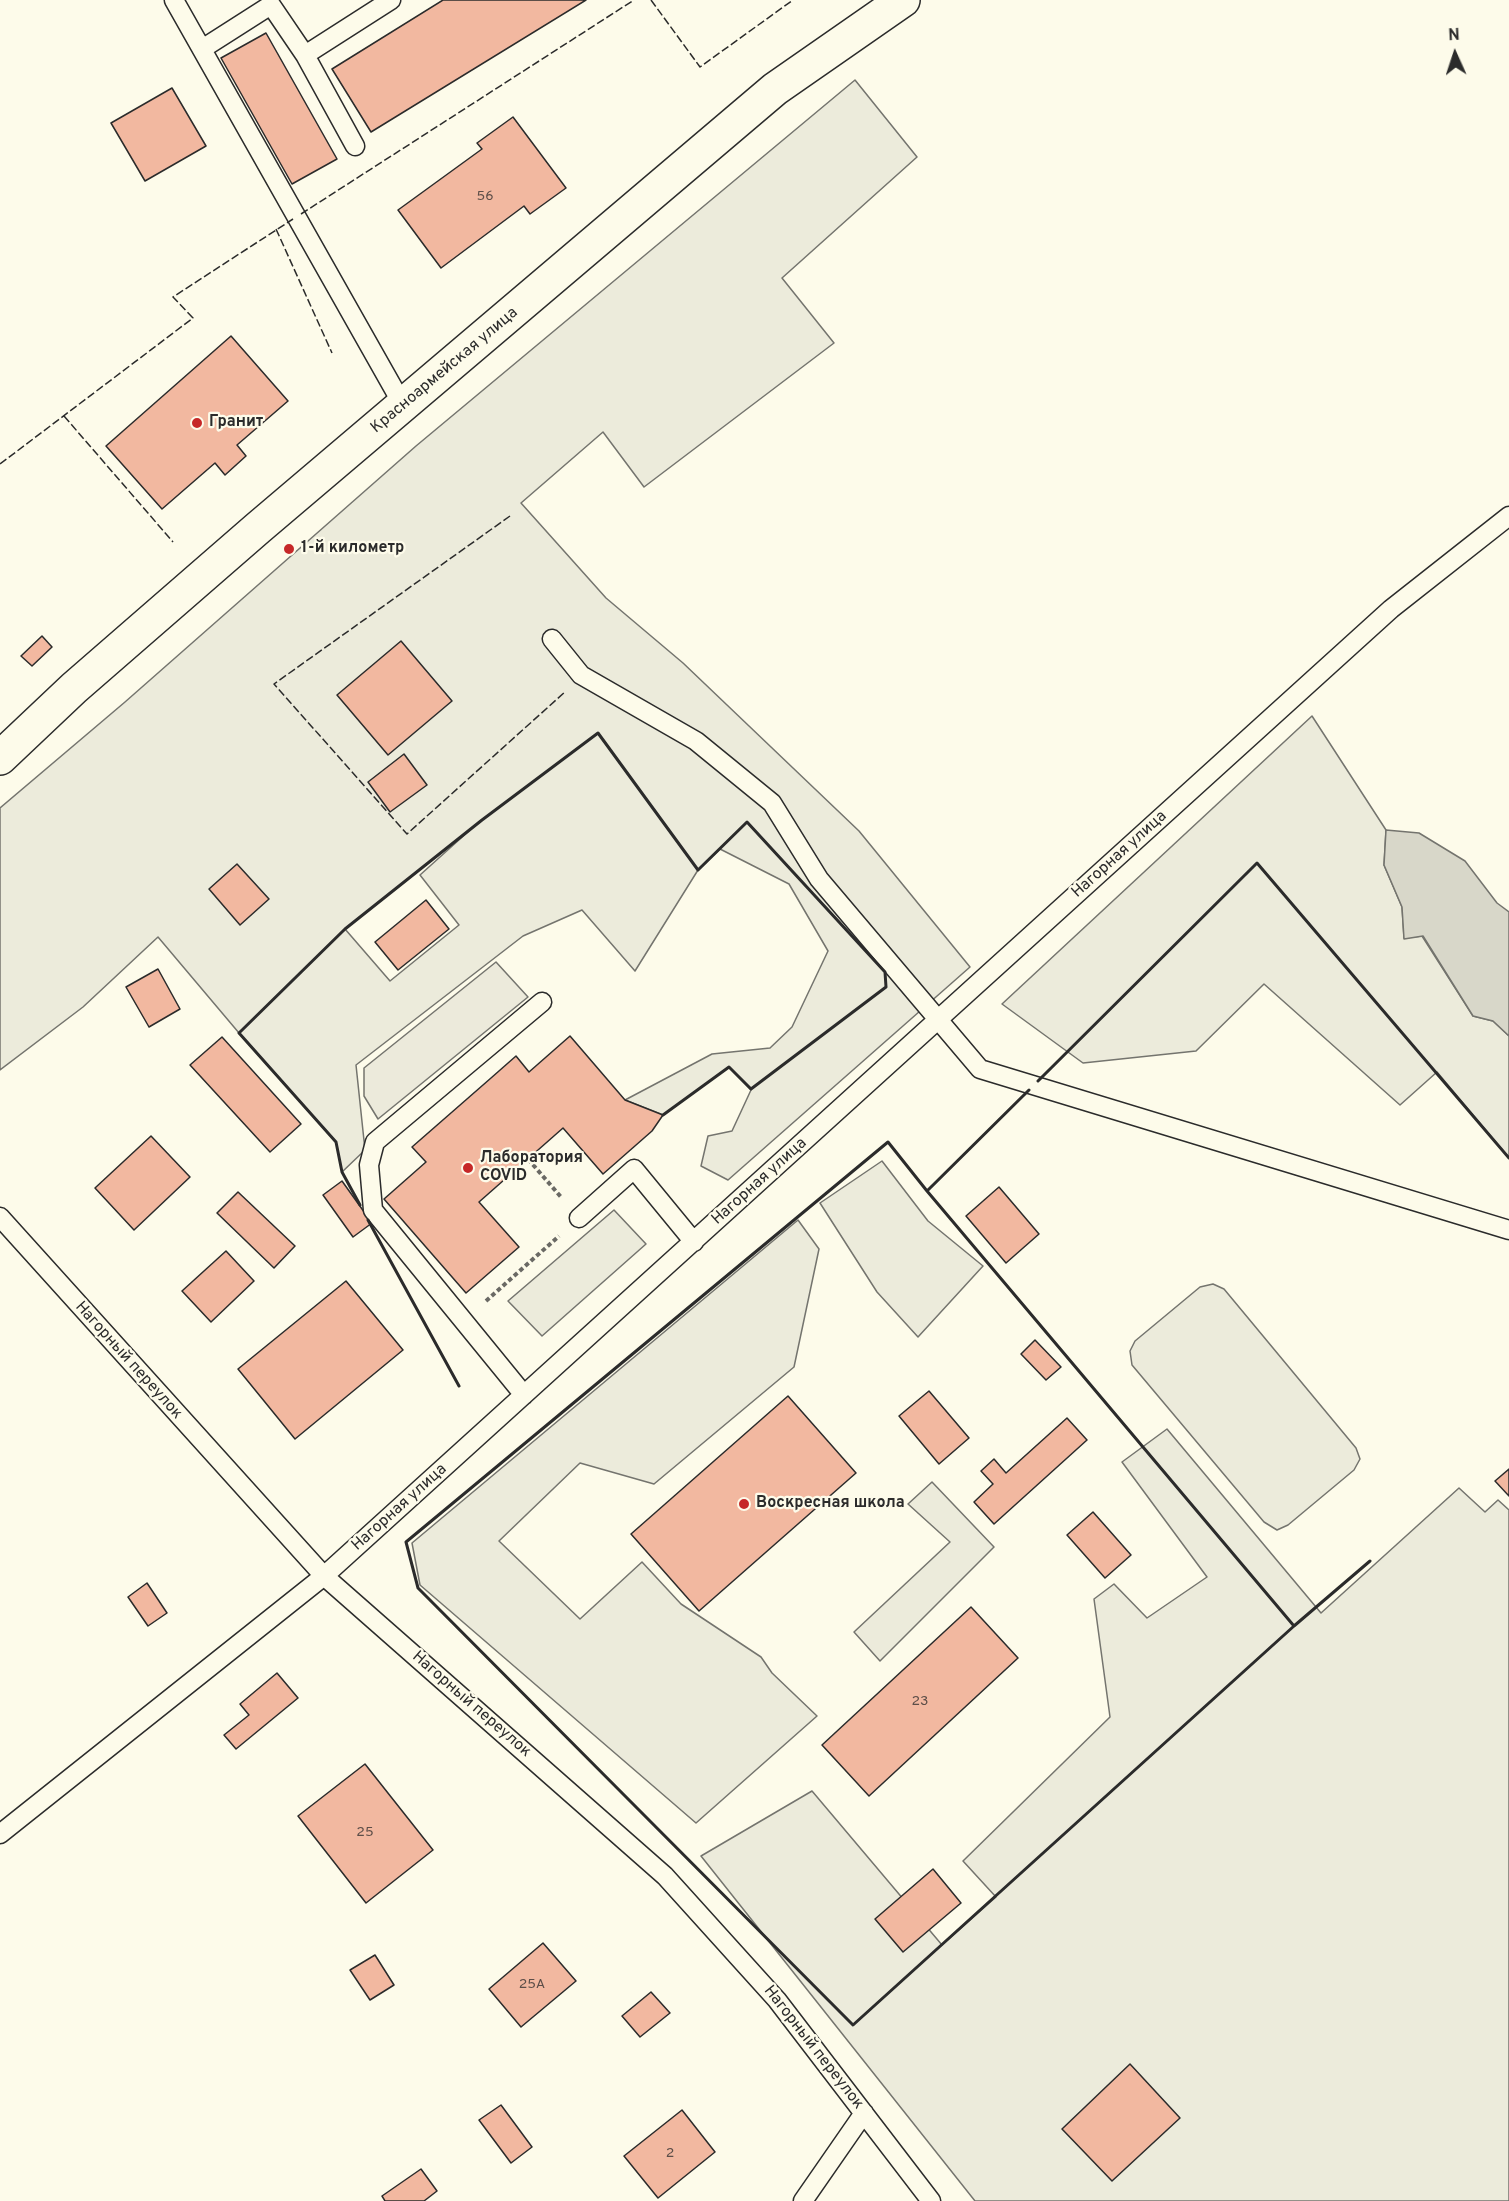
<!DOCTYPE html>
<html>
<head>
<meta charset="utf-8">
<style>
  body { margin:0 }
  #map { position:relative; width:1509px; height:2201px; overflow:hidden; background:#fdfbea; font-family:Overpass,sans-serif }
  canvas { display:block }
  .north { position:absolute; left:1425px; top:24px; width:60px; height:60px; -webkit-text-stroke:4px #fdfbea; paint-order:stroke; rotate:357deg; font-size:16px; font-weight:700; line-height:24px; text-align:center; color:#2b2b2b }
  .north::after { content:''; display:block; margin:auto; width:21px; height:27px; background:#2b2b2b; clip-path:polygon(50% 0,100% 100%,50% 72%,0 100%) }
</style>
</head>
<body>
<div id="map">
<canvas width="1509" height="2201"></canvas>
<div class="north">N</div>
</div>
<script>
const context = document.querySelector('canvas').getContext('2d');
context.lineJoin = 'round';
function paint(path, color) {
  context.fillStyle = color;
  context.fill(path, 'evenodd');
}
function strokePath(path, color, width, dash) {
  context.strokeStyle = color;
  context.lineWidth = width;
  context.lineCap = dash ? 'butt' : 'round';
  context.setLineDash(dash || []);
  context.stroke(path);
}
function drawText(font, color, halo, rows, align = 'center') {
  context.font = font + ' Overpass,sans-serif';
  context.lineWidth = 4.5;
  context.setLineDash([]);
  context.textBaseline = 'middle';
  context.strokeStyle = halo;
  context.fillStyle = color;
  for (const [text, x, y, turn = 0] of rows) {
    context.save();
    context.translate(x, y);
    context.rotate((+turn || 0) * Math.PI / 180);
    context.textAlign = isNaN(turn) ? turn : align;
    if (halo) context.strokeText(text, 0, 0);
    context.fillText(text, 0, 0);
    context.restore();
  }
}
const green = new Path2D(`
  M 855,80 L 917,157 L 782,278 L 834,343 L 644,487 L 603,432 L 521,503 L 606,598 L 683,663 L 859,831 L 970,967 L 728,1180 L 701,1166 L 708,1136 L 732,1131 L 751,1090 L 729,1067 L 663,1115 L 625,1100 L 712,1054 L 770,1048 L 792,1027 L 828,951 L 789,884 L 720,849 L 698,870 L 635,971 L 582,910 L 523,936 L 356,1065 L 365,1150 L 342,1172 L 336,1142 L 239,1033 L 158,937 L 83,1007 L 0,1070 L 0,808 L 125,702 L 416,446 ZM 470,830 L 420,875 L 459,925 L 390,981 L 345,929 Z
  M 1312,716 L 1386,830 L 1384,865 L 1402,907 L 1404,938 L 1422,936 L 1473,1016 L 1493,1021 L 1509,1036 L 1509,1158 L 1437,1072 L 1400,1105 L 1264,984 L 1196,1051 L 1083,1063 L 1002,1004 Z
  M 882,1161 L 928,1221 L 983,1266 L 918,1337 L 877,1292 L 820,1203 Z
  M 614,1210 L 646,1244 L 542,1336 L 508,1301 Z
  M 798,1220 L 819,1249 L 794,1367 L 654,1484 L 580,1463 L 499,1541 L 580,1619 L 642,1562 L 681,1604 L 761,1657 L 772,1673 L 817,1716 L 696,1823 L 420,1585 L 412,1543 Z
  M 1213,1284 L 1224,1289 L 1356,1448 L 1360,1459 L 1354,1470 L 1288,1525 L 1277,1530 L 1264,1522 L 1132,1365 L 1130,1351 L 1135,1341 L 1200,1287 Z
  M 1167,1429 L 1321,1613 L 1459,1488 L 1485,1512 L 1498,1500 L 1509,1510 L 1509,2201 L 975,2201 L 701,1856 L 812,1791 L 942,1945 L 996,1897 L 963,1861 L 1110,1717 L 1094,1599 L 1114,1584 L 1147,1618 L 1207,1577 L 1122,1462 Z
  M 932,1482 L 994,1547 L 880,1661 L 854,1632 L 950,1542 L 908,1504 Z`);
const parking = new Path2D(`
  M 496,962 L 528,997 L 378,1119 L 364,1096 L 364,1068 Z`);
const water = new Path2D(`
  M 1386,830 L 1419,833 L 1465,861 L 1497,903 L 1509,912 L 1509,1036 L 1493,1021 L 1473,1016 L 1423,936 L 1404,939 L 1402,907 L 1384,865 Z`);
const building = new Path2D(`
  M 443,0 L 586,0 L 371,132 L 332,69 Z
  M 266,33 L 337,159 L 292,184 L 221,58 Z
  M 172,88 L 206,146 L 145,181 L 111,123 Z
  M 513,117 L 566,188 L 530,214 L 524,206 L 441,268 L 398,210 L 482,149 L 477,143 Z
  M 231,336 L 288,401 L 237,445 L 246,456 L 225,475 L 215,463 L 162,509 L 106,446 Z
  M 42,636 L 52,647 L 32,666 L 21,656 Z
  M 401,641 L 452,701 L 388,755 L 337,695 Z
  M 404,754 L 427,785 L 390,812 L 368,782 Z
  M 237,864 L 269,899 L 240,925 L 209,889 Z
  M 426,900 L 449,929 L 398,970 L 375,942 Z
  M 158,969 L 180,1009 L 149,1027 L 126,987 Z
  M 570,1036 L 625,1100 L 663,1115 L 652,1131 L 603,1174 L 563,1128 L 479,1202 L 519,1247 L 466,1293 L 384,1199 L 426,1162 L 412,1147 L 491,1078 L 516,1056 L 529,1072 Z
  M 222,1037 L 301,1124 L 270,1152 L 190,1065 Z
  M 151,1136 L 190,1177 L 134,1230 L 95,1188 Z
  M 342,1181 L 372,1223 L 353,1237 L 323,1195 Z
  M 999,1187 L 1039,1234 L 1006,1263 L 966,1216 Z
  M 238,1192 L 295,1246 L 274,1268 L 217,1213 Z
  M 226,1251 L 254,1281 L 211,1322 L 182,1291 Z
  M 346,1281 L 403,1350 L 295,1439 L 238,1369 Z
  M 1035,1340 L 1061,1367 L 1046,1380 L 1021,1354 Z
  M 929,1391 L 969,1438 L 939,1464 L 899,1416 Z
  M 788,1396 L 856,1473 L 699,1611 L 631,1534 Z
  M 1067,1418 L 1087,1440 L 994,1524 L 974,1502 L 993,1484 L 981,1471 L 994,1459 L 1006,1473 Z
  M 1509,1469 L 1509,1496 L 1495,1481 Z
  M 1093,1512 L 1131,1555 L 1105,1578 L 1067,1535 Z
  M 147,1583 L 167,1613 L 148,1626 L 128,1597 Z
  M 971,1607 L 1018,1658 L 869,1796 L 822,1745 Z
  M 277,1673 L 298,1698 L 236,1749 L 224,1735 L 249,1715 L 240,1704 Z
  M 365,1764 L 433,1850 L 366,1903 L 298,1816 Z
  M 933,1869 L 961,1903 L 903,1952 L 875,1919 Z
  M 543,1943 L 576,1981 L 521,2027 L 489,1989 Z
  M 375,1955 L 394,1985 L 370,2000 L 350,1970 Z
  M 651,1992 L 670,2013 L 640,2037 L 622,2016 Z
  M 1130,2064 L 1180,2118 L 1112,2181 L 1062,2129 Z
  M 501,2105 L 532,2147 L 511,2163 L 479,2120 Z
  M 682,2110 L 715,2152 L 658,2198 L 624,2156 Z
  M 421,2169 L 437,2191 L 424,2201 L 385,2201 L 382,2196 Z`);
const path = new Path2D(`
  M 528,1159 L 561,1197
  M 486,1301 L 559,1236`);
const lane = new Path2D(`
  M 174,0 L 404,407
  M 202,49 L 271,5 L 305,55 L 355,146
  M 305,55 L 391,0
  M 552,639 L 581,675 L 696,741 L 772,803 L 819,879 L 980,1069 L 1509,1230
  M 0,1217 L 324,1576 L 665,1876 L 777,2000 L 931,2201
  M 579,1218 L 634,1169 L 694,1242
  M 524,1395 L 373,1210 L 369,1165 L 375,1142 L 542,1002
  M 0,1834 L 324,1576 L 1391,609 L 1509,516
  M 803,2201 L 864,2113`);
const secondary = new Path2D(`
  M 0,758 L 74,688 L 258,528 L 775,89 L 903,0`);
const fence = new Path2D(`
  M 651,0 L 700,67 L 793,0
  M 301,214 L 634,0
  M 276,229 L 332,353
  M 64,416 L 173,542
  M 0,464 L 193,318 L 173,297 L 293,219
  M 510,516 L 274,684 L 407,834 L 566,691`);
const wall = new Path2D(`
  M 1038,1081 L 1257,863 L 1509,1158
  M 1029,1090 L 927,1191 L 1294,1626 L 1370,1561
  M 927,1191 L 888,1142 L 406,1542 L 418,1588 L 853,2025 L 1294,1626
  M 360,1205 L 342,1172 L 336,1142 L 239,1033 L 345,929 L 482,820 L 598,733 L 698,870 L 747,822 L 885,972 L 886,987 L 751,1089 L 729,1067 L 663,1115
  M 368,1220 L 459,1386`);
const markers = [
  [197,423,6,"#c62828"],
  [289,549,6,"#c62828"],
  [468,1168,6,"#c62828"],
  [744,1504,6,"#c62828"]
];
const numberNames = [
  ["56",485,197],
  ["23",920,1702],
  ["25",365,1833],
  ["25А",532,1985],
  ["2",670,2154]
];
const streetNames = [
  ["Красноармейская улица",445,371,-40],
  ["Нагорная улица",1120,855,-42],
  ["Нагорная улица",760,1182,-42],
  ["Нагорный переулок",128,1361,48],
  ["Нагорная улица",400,1508,-42],
  ["Нагорный переулок",471,1705,41],
  ["Нагорный переулок",813,2048,52]
];
const poiNames = [
  ["Гранит",209,423],
  ["1-й километр",301,549],
  ["Лаборатория",480,1159],
  ["COVID",480,1177],
  ["Воскресная школа",756,1504]
];
paint(green, '#ecebdb');
strokePath(green, '#74746e', 1.5);
paint(parking, '#eceadb');
strokePath(parking, '#74746e', 1.5);
paint(water, '#d8d7c9');
strokePath(water, '#74746e', 1.5);
paint(building, '#f2b8a0');
strokePath(building, '#2b2b2b', 1.5);
strokePath(lane, '#2b2b2b', 21);
strokePath(secondary, '#2b2b2b', 36);
strokePath(path, '#6a6964', 4, [4.5, 3]);
strokePath(lane, '#fdfbea', 18);
strokePath(secondary, '#fdfbea', 33);
strokePath(fence, '#2b2b2b', 1.5, [8, 3]);
strokePath(wall, '#2b2b2b', 3);
for (const [x, y, r, color] of markers) {
  const dot = new Path2D();
  dot.arc(x, y, r, 0, 2 * Math.PI);
  context.fillStyle = color;
  context.fill(dot);
  strokePath(dot, '#fdfbea', 2);
}
drawText('14px', '#5d4e48', null, numberNames);
drawText('16px', '#2b2b2b', '#fdfbea', streetNames);
drawText('bold 16px', '#2b2b2b', '#fdfbea', poiNames, 'left');
</script>
</body>
</html>
